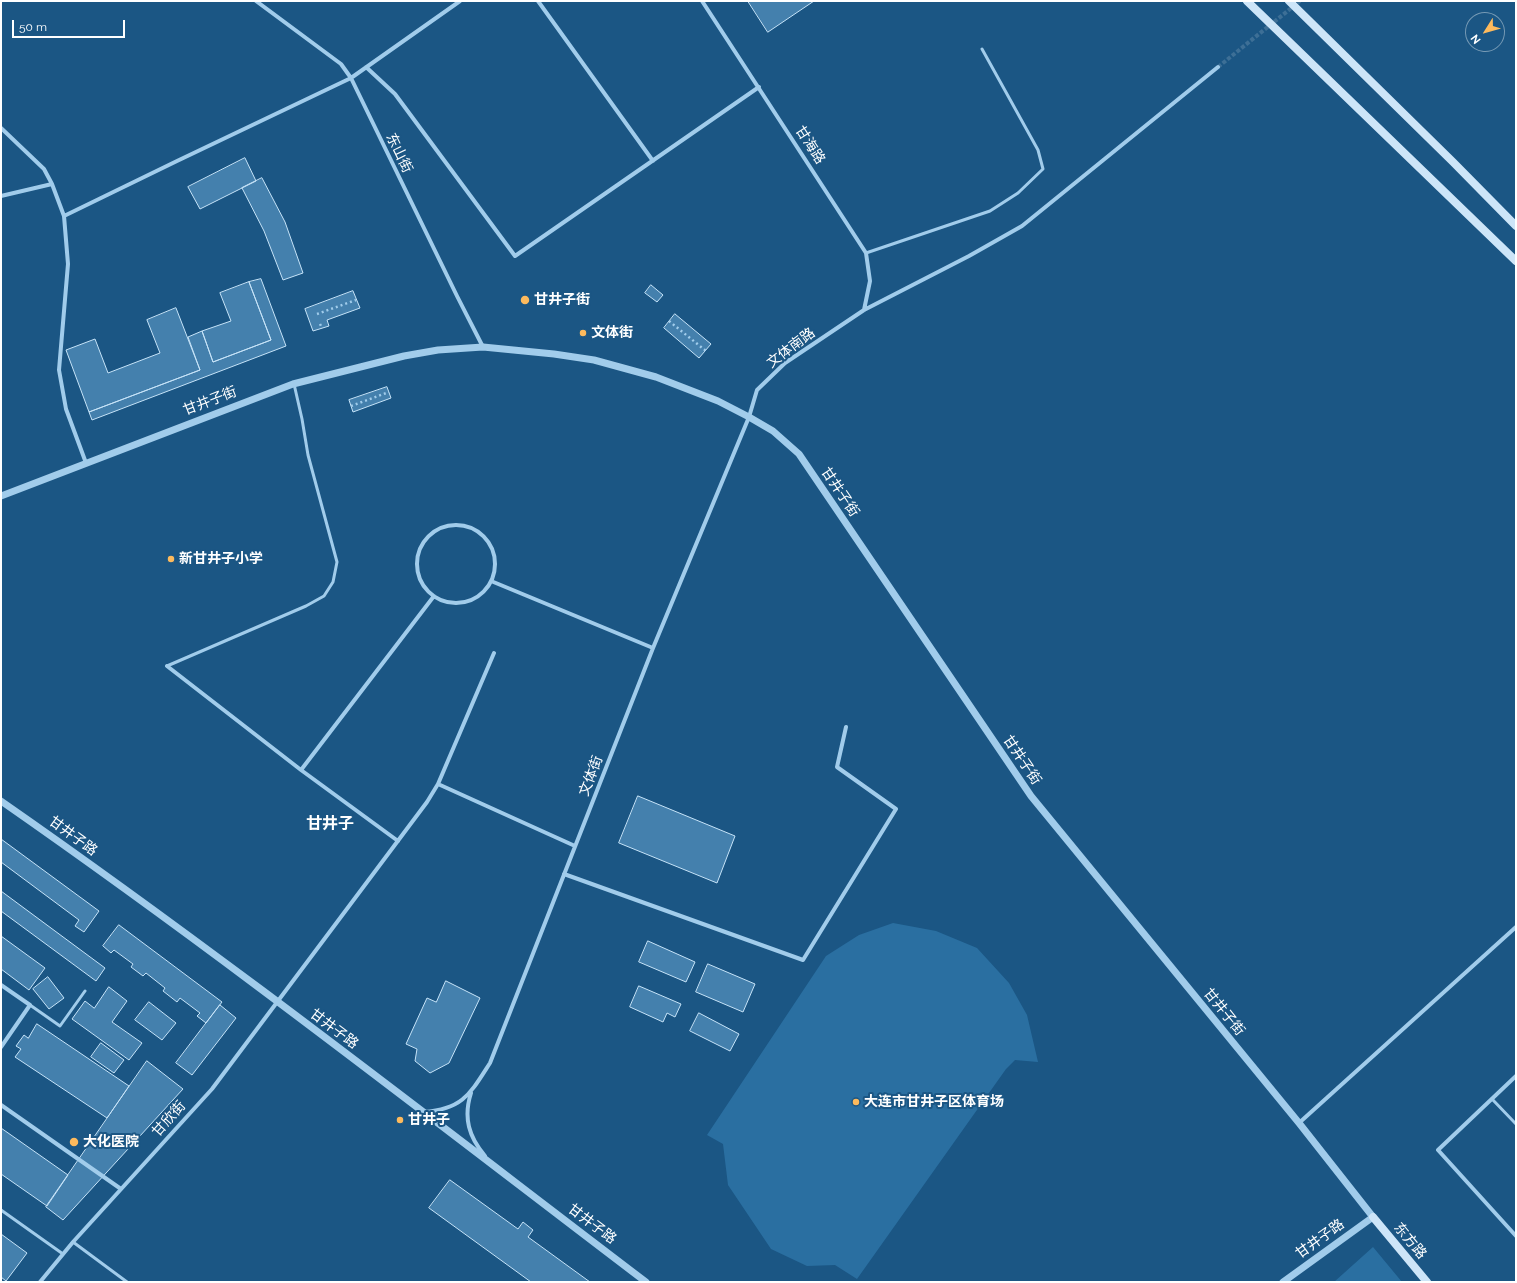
<!DOCTYPE html>
<html>
<head>
<meta charset="utf-8">
<style>
  body { margin:0 }
  #map { position:relative; width:1517px; height:1283px; overflow:hidden; background:#1b5684; font-family:Raleway,sans-serif }
  canvas { display:block }
  .frame { position:absolute; inset:0; border:2px solid #fff; pointer-events:none }
  .north { position:absolute; left:1465px; top:12px; width:40px; height:40px; box-sizing:border-box; background:#1b5684; border:1px solid #769ab5; border-radius:50%; rotate:233deg; font-size:11px; font-weight:700; line-height:16px; text-align:center; color:#fff }
  .north::after { content:''; display:block; margin:auto; width:14px; height:18px; background:#fdba5d; clip-path:polygon(50% 0,100% 100%,50% 72%,0 100%) }
  .scale { position:absolute; left:12px; top:20px; width:113px; height:18px; box-sizing:border-box; border:2px solid #fff; border-top:0; padding-left:5px; font-size:12px; line-height:14px; white-space:nowrap; color:#fff; -webkit-text-stroke:3px #1b5684; paint-order:stroke }
</style>
</head>
<body>
<div id="map">
<canvas width="1517" height="1283"></canvas>
<div class="frame"></div>
<div class="north">N</div>
<div class="scale">50 m</div>
</div>
<script>
const context = document.querySelector('canvas').getContext('2d');
context.lineJoin = 'round';
function paint(path, color) {
  context.fillStyle = color;
  context.fill(path, 'evenodd');
}
function strokePath(path, color, width, dash) {
  context.strokeStyle = color;
  context.lineWidth = width;
  context.lineCap = dash ? 'butt' : 'round';
  context.setLineDash(dash || []);
  context.stroke(path);
}
function drawText(font, color, halo, rows, align = 'center') {
  context.font = font + ' Raleway,"Noto Sans SC",sans-serif';
  context.lineWidth = 4;
  context.setLineDash([]);
  context.textBaseline = 'middle';
  context.strokeStyle = halo;
  context.fillStyle = color;
  for (const [text, x, y, turn = 0] of rows) {
    context.save();
    context.translate(x, y);
    context.rotate((+turn || 0) * Math.PI / 180);
    context.textAlign = isNaN(turn) ? turn : align;
    if (halo) context.strokeText(text, 0, 0);
    context.fillText(text, 0, 0);
    context.restore();
  }
}
const green = new Path2D(`
  M 893,923 L 936,931 L 977,948 L 1009,983 L 1027,1015 L 1038,1062 L 1015,1060 L 1006,1069 L 857,1279 L 835,1265 L 807,1266 L 771,1249 L 728,1185 L 723,1144 L 707,1135 L 826,956 L 859,935 Z
  M 1373,1247 L 1402,1282 L 1334,1282 Z`);
const building = new Path2D(`
  M 748,1 L 814,1 L 768,32 Z
  M 245,158 L 256,181 L 200,209 L 188,187 Z
  M 262,178 L 285,222 L 303,273 L 283,280 L 264,231 L 242,188 Z
  M 261,279 L 286,346 L 92,420 L 89,412 L 200,370 L 188,337 L 202,331 L 213,362 L 271,340 L 249,282 Z
  M 249,282 L 271,340 L 213,362 L 202,331 L 231,321 L 220,293 Z
  M 651,285 L 663,295 L 657,302 L 645,293 Z
  M 353,291 L 360,308 L 327,320 L 329,326 L 313,331 L 305,309 Z
  M 176,308 L 200,370 L 89,412 L 66,350 L 95,339 L 108,373 L 160,353 L 147,320 Z
  M 675,314 L 711,344 L 699,358 L 664,328 Z
  M 387,387 L 391,398 L 353,412 L 349,400 Z
  M 638,796 L 735,836 L 717,883 L 619,843 Z
  M 1,839 L 99,911 L 84,932 L 75,926 L 79,920 L 1,862 Z
  M 1,891 L 105,968 L 96,981 L 1,911 Z
  M 119,925 L 222,1002 L 206,1023 L 197,1016 L 200,1013 L 180,998 L 177,1002 L 163,991 L 165,988 L 146,973 L 143,976 L 131,967 L 133,964 L 114,950 L 111,953 L 103,946 Z
  M 1,936 L 45,968 L 29,990 L 1,969 Z
  M 648,941 L 695,962 L 686,982 L 639,962 Z
  M 708,964 L 755,984 L 743,1012 L 696,992 Z
  M 48,977 L 64,998 L 49,1009 L 33,989 Z
  M 446,981 L 480,998 L 449,1063 L 430,1073 L 415,1061 L 417,1049 L 406,1044 L 427,998 L 436,1002 Z
  M 639,986 L 681,1004 L 675,1017 L 667,1013 L 663,1022 L 630,1007 Z
  M 109,987 L 127,1001 L 112,1022 L 142,1043 L 129,1060 L 72,1019 L 85,1001 L 94,1008 Z
  M 149,1002 L 176,1023 L 162,1040 L 135,1020 Z
  M 220,1005 L 236,1018 L 192,1075 L 176,1063 Z
  M 699,1013 L 739,1034 L 730,1051 L 690,1031 Z
  M 37,1024 L 129,1086 L 107,1118 L 15,1057 L 21,1049 L 16,1046 L 24,1035 L 28,1038 Z
  M 101,1043 L 124,1060 L 114,1073 L 91,1057 Z
  M 147,1061 L 183,1089 L 63,1220 L 46,1207 Z
  M 1,1128 L 68,1175 L 47,1206 L 1,1174 Z
  M 450,1180 L 518,1229 L 523,1222 L 533,1230 L 528,1237 L 590,1282 L 531,1282 L 429,1208 Z
  M 1,1234 L 27,1253 L 6,1281 L 1,1277 Z`);
const minorTunnel = new Path2D(`
  M 1218,67 L 1300,1`);
const path = new Path2D(`
  M 317,314 L 356,300
  M 669,321 L 706,351
  M 320,324 L 322,328
  M 351,406 L 389,392`);
const service = new Path2D(`
  M 866,253 L 990,211 L 1018,193 L 1043,169 L 1038,150 L 982,49
  M 167,666 L 306,606 L 324,596 L 333,582 L 337,562 L 308,455 L 302,419 L 294,384
  M 30,1005 L 60,1026 L 85,991
  M 1492,1099 L 1516,1124
  M 1,1210 L 63,1254
  M 73,1242 L 127,1282`);
const minor = new Path2D(`
  M 256,1 L 341,64 L 351,78 L 457,296 L 483,347
  M 538,1 L 653,161
  M 702,1 L 866,253 L 870,281 L 864,310
  M 366,67 L 395,94 L 515,256 L 759,87
  M 1,128 L 44,169 L 52,184 L 64,216 L 68,264 L 59,370 L 66,409 L 86,463
  M 1,196 L 52,184
  M 64,216 L 177,161 L 351,78 L 460,1
  M417 564a39 39 0 1 1 78 0a39 39 0 1 1-78 0Z
  M 491,581 L 653,648
  M 167,666 L 301,770 L 398,841
  M 301,770 L 434,596
  M 438,784 L 575,846
  M 564,874 L 803,960 L 896,809 L 837,767 L 846,727
  M 1,985 L 30,1005 L 1,1047
  M 1516,1076 L 1438,1150 L 1516,1236
  M 471,1093 C 463,1118 469,1137 485,1156
  M 1,1105 L 121,1189
  M 424,1112 C 463,1109 470,1094 490,1063 L 653,648 L 749,417 L 757,390 L 785,363 L 864,310 L 969,256 L 1022,226 L 1218,67
  M 1299,1123 L 1516,927
  M 40,1282 L 73,1242 L 212,1089 L 427,802 L 438,784 L 494,653`);
const tertiary = new Path2D(`
  M 1,496 L 293,384 L 404,356 L 438,350 L 483,347 L 554,354 L 594,360 L 656,377 L 718,401 L 749,417 L 773,431 L 799,454 L 1031,796 L 1299,1123 L 1373,1217 L 1283,1282
  M 1,801 C 221,954 433,1120 646,1282`);
const secondary = new Path2D(`
  M 1247,1 L 1516,261
  M 1289,1 L 1453,162 L 1516,226
  M 1373,1217 L 1427,1282`);
const markers = [
  [525,300,5,"#fdba5d"],
  [583,333,4,"#fdba5d"],
  [171,559,4,"#fdba5d"],
  [856,1102,4,"#fdba5d"],
  [400,1120,4,"#fdba5d"],
  [74,1142,5,"#fdba5d"]
];
const streetNames = [
  ["甘海路",810,145,57],
  ["东山街",399,153,64],
  ["文体南路",791,348,-37],
  ["甘井子街",210,401,-21],
  ["甘井子街",840,492,56],
  ["甘井子街",1022,760,56],
  ["文体街",591,776,-69],
  ["甘井子路",73,836,36],
  ["甘井子街",1224,1012,51],
  ["甘井子路",334,1029,37],
  ["甘欣街",169,1119,-48],
  ["甘井子路",592,1224,37],
  ["甘井子路",1320,1239,-36],
  ["东方路",1410,1241,50]
];
const poiNames = [
  ["甘井子街",534,300],
  ["文体街",591,333],
  ["新甘井子小学",179,559],
  ["大连市甘井子区体育场",864,1102],
  ["甘井子",408,1120],
  ["大化医院",83,1142]
];
const quarterNames = [
  ["甘井子",330,824]
];
paint(green, '#2a6fa1');
paint(building, '#4480ad');
strokePath(building, '#c6e3f8', 1);
strokePath(minorTunnel, '#3d6f96', 4, [4, 2]);
strokePath(path, '#a1cceb', 2.5, [2, 3]);
strokePath(service, '#a1cceb', 3);
strokePath(minor, '#a1cceb', 4);
strokePath(tertiary, '#a1cceb', 7);
strokePath(secondary, '#cde5f8', 8);
for (const [x, y, r, color] of markers) {
  const dot = new Path2D();
  dot.arc(x, y, r, 0, 2 * Math.PI);
  context.fillStyle = color;
  context.fill(dot);
  strokePath(dot, '#1b5684', 1.5);
}
drawText('14px', '#fff', '#1b5684', streetNames);
drawText('bold 14px', '#fff', '#1b5684', poiNames, 'left');
drawText('bold 16px', '#fff', '#1b5684', quarterNames);
</script>
</body>
</html>
